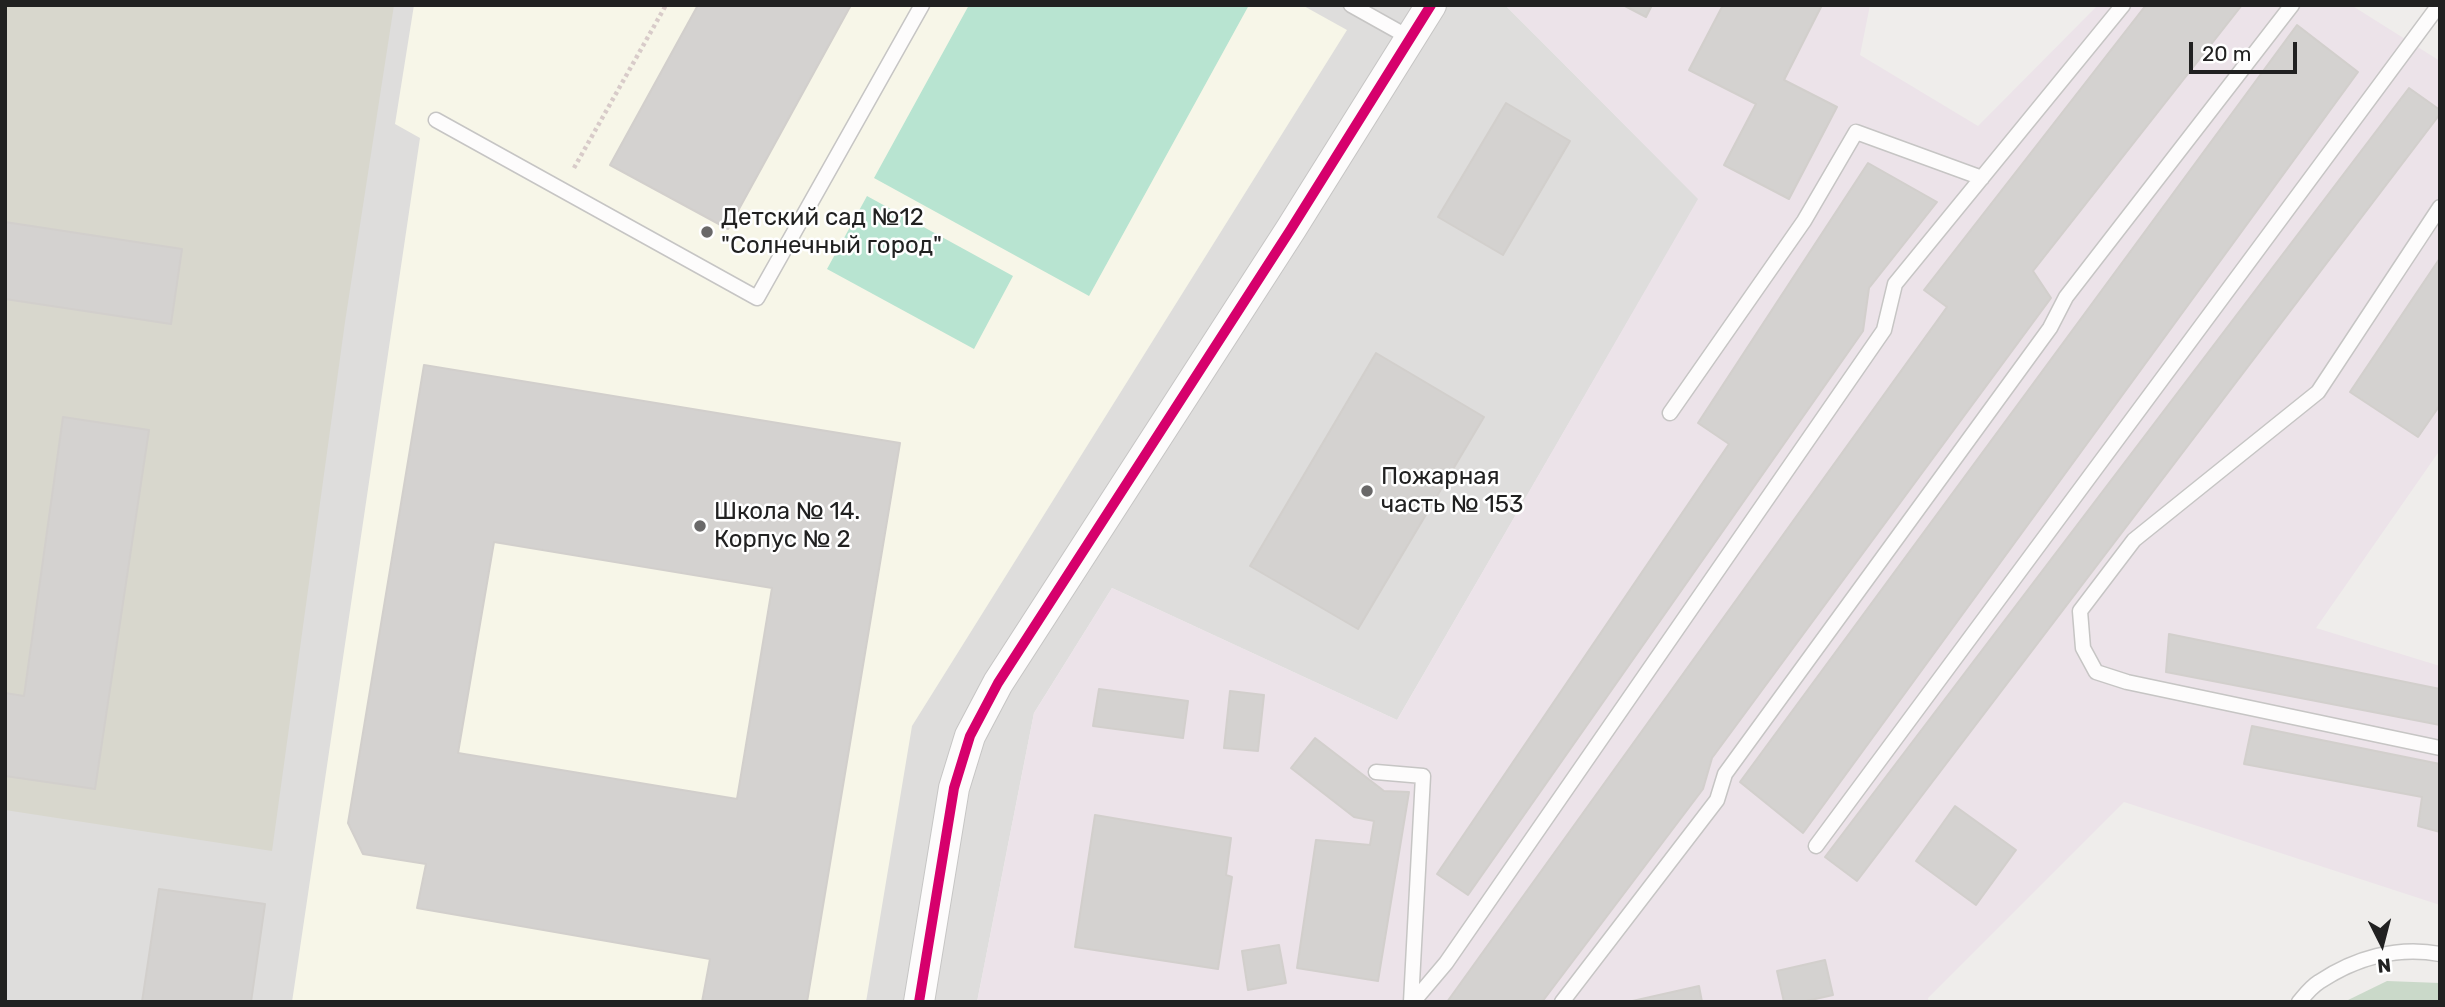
<!DOCTYPE html>
<html>
<head>
<meta charset="utf-8">
<style>
  body { margin:0 }
  #map { position:relative; width:2445px; height:1007px; overflow:hidden; background:#efedeb; font-family:Rubik,sans-serif }
  canvas { display:block }
  .frame { position:absolute; inset:0; border:7px solid #212121; pointer-events:none }
  .north { position:absolute; left:2347px; top:909px; width:70px; height:70px; -webkit-text-stroke:5px #fff; paint-order:stroke; rotate:174deg; font-size:19px; font-weight:700; line-height:28px; text-align:center; color:#212121 }
  .north::after { content:''; display:block; margin:auto; width:24px; height:32px; background:#212121; clip-path:polygon(50% 0,100% 100%,50% 72%,0 100%) }
  .scale { position:absolute; left:2189px; top:42px; width:108px; height:32px; box-sizing:border-box; border:4px solid #212121; border-top:0; padding-left:9px; font-size:21px; line-height:24px; white-space:nowrap; color:#212121; -webkit-text-stroke:5px #fff; paint-order:stroke }
</style>
</head>
<body>
<div id="map">
<canvas width="2445" height="1007"></canvas>
<div class="frame"></div>
<div class="north">N</div>
<div class="scale">20 m</div>
</div>
<script>
const context = document.querySelector('canvas').getContext('2d');
context.lineJoin = 'round';
function paint(path, color) {
  context.fillStyle = color;
  context.fill(path, 'evenodd');
}
function strokePath(path, color, width, dash) {
  context.strokeStyle = color;
  context.lineWidth = width;
  context.lineCap = dash ? 'butt' : 'round';
  context.setLineDash(dash || []);
  context.stroke(path);
}
function drawText(font, color, halo, rows, align = 'center') {
  context.font = font + ' Rubik,sans-serif';
  context.lineWidth = 5;
  context.setLineDash([]);
  context.textBaseline = 'middle';
  context.strokeStyle = halo;
  context.fillStyle = color;
  for (const [text, x, y, turn = 0] of rows) {
    context.save();
    context.translate(x, y);
    context.rotate((+turn || 0) * Math.PI / 180);
    context.textAlign = isNaN(turn) ? turn : align;
    if (halo) context.strokeText(text, 0, 0);
    context.fillText(text, 0, 0);
    context.restore();
  }
}
const residential = new Path2D(`
  M 5,5 L 1505,5 L 1699,199 L 1397,720 L 1112,588 L 1034,713 L 977,1002 L 5,1002 Z`);
const industrial = new Path2D(`
  M 1505,5 L 1870,5 L 1860,55 L 1978,126 L 2098,5 L 2351,5 L 2440,61 L 2440,450 L 2316,628 L 2440,666 L 2440,905 L 2124,802 L 1928,998 L 1929,1002 L 977,1002 L 1034,713 L 1112,588 L 1397,720 L 1698,199 Z`);
const education = new Path2D(`
  M 414,5 L 1302,5 L 1347,30 L 912,726 L 866,1002 L 292,1002 L 420,138 L 395,124 Z`);
const construction = new Path2D(`
  M 5,5 L 394,5 L 345,322 L 272,851 L 5,810 Z`);
const cemetery = new Path2D(`
  M 2387,981 L 2440,983 L 2440,1002 L 2344,1002 Z`);
const pitch = new Path2D(`
  M 969,5 L 1249,5 L 1089,296 L 874,178 Z
  M 867,196 L 1013,276 L 974,349 L 827,269 Z`);
const building = new Path2D(`
  M 698,5 L 851,5 L 728,229 L 610,165 Z
  M 1623,5 L 1652,5 L 1646,17 Z
  M 1723,5 L 1822,5 L 1784,80 L 1837,107 L 1789,199 L 1724,165 L 1756,104 L 1689,70 Z
  M 2146,5 L 2242,5 L 2033,271 L 2051,298 L 1712,758 L 1703,789 L 1542,1002 L 1447,1002 L 1947,307 L 1924,290 Z
  M 2297,25 L 2358,72 L 1803,833 L 1740,782 Z
  M 2409,88 L 2440,110 L 2440,114 L 1857,881 L 1825,857 Z
  M 1506,103 L 1570,141 L 1503,255 L 1438,217 Z
  M 1868,163 L 1937,202 L 1869,288 L 1863,331 L 1468,895 L 1437,874 L 1729,444 L 1698,423 Z
  M 5,222 L 182,249 L 171,324 L 5,299 Z
  M 2440,258 L 2440,405 L 2418,437 L 2350,392 Z
  M 1376,353 L 1484,417 L 1358,629 L 1250,566 Z
  M 424,365 L 900,443 L 807,1002 L 702,1002 L 710,959 L 417,908 L 426,864 L 363,854 L 348,823 ZM 494,542 L 772,588 L 737,799 L 458,753 Z
  M 63,417 L 149,430 L 95,789 L 5,776 L 5,693 L 24,696 Z
  M 2169,634 L 2440,689 L 2440,725 L 2166,672 Z
  M 1099,689 L 1188,701 L 1183,738 L 1093,726 Z
  M 1230,691 L 1264,695 L 1258,751 L 1224,748 Z
  M 2252,726 L 2440,764 L 2440,832 L 2418,826 L 2422,797 L 2244,764 Z
  M 1315,738 L 1384,791 L 1409,792 L 1378,981 L 1297,968 L 1316,840 L 1370,845 L 1374,821 L 1354,817 L 1291,768 Z
  M 1955,806 L 2016,850 L 1976,905 L 1916,861 Z
  M 1095,815 L 1231,838 L 1226,875 L 1232,877 L 1218,969 L 1075,947 Z
  M 159,889 L 265,904 L 251,1002 L 142,1002 Z
  M 1279,945 L 1286,983 L 1248,990 L 1242,951 Z
  M 1825,960 L 1833,995 L 1802,1002 L 1784,1002 L 1777,971 Z
  M 1699,986 L 1702,1002 L 1628,1002 Z`);
const path = new Path2D(`
  M 574,168 L 666,5`);
const service = new Path2D(`
  M 1351,5 L 1410,38
  M 436,120 L 757,298 L 922,5
  M 2440,207 L 2318,392 L 2134,540 L 2080,611 L 2083,648 L 2096,672 L 2127,682 L 2440,748
  M 1670,413 L 1804,221 L 1856,132 L 1982,178
  M 1376,772 L 1423,776 L 1411,1002
  M 1816,846 L 2439,5
  M 1413,1002 L 1446,963 L 1884,330 L 1895,284 L 2123,5
  M 1562,1002 L 1717,800 L 1725,774 L 2050,328 L 2066,297 L 2292,5
  M 2299,1002 C 2305,995 2311,987 2319,982 C 2355,958 2397,946 2440,954`);
const minor = new Path2D(`
  M 919,1002 L 954,788 L 970,736 L 998,683 L 1291,229 L 1431,5`);
const cycleway = new Path2D(`
  M 919,1002 L 954,788 L 970,736 L 998,683 L 1291,229 L 1431,5`);
const markers = [
  [707,232,7,"#696868"],
  [1367,491,7,"#696868"],
  [700,526,7,"#696868"]
];
const poiNames = [
  ["Детский сад №12",721,218],
  ["\"Солнечный город\"",721,246],
  ["Пожарная",1381,477],
  ["часть № 153",1381,505],
  ["Школа № 14.",714,512],
  ["Корпус № 2",714,540]
];
paint(residential, '#dedddc');
paint(industrial, '#ece3e9');
paint(education, '#f7f6e8');
paint(construction, '#d8d7cd');
paint(cemetery, '#cad9c9');
paint(pitch, '#b8e4d1');
paint(building, '#d4d2d0');
strokePath(building, '#d2cfcc', 2);
strokePath(service, '#c6c5c4', 17);
strokePath(minor, '#c6c5c4', 32);
strokePath(path, '#d8cbc9', 4.5, [3.5, 3.5]);
strokePath(service, '#fdfcfc', 14);
strokePath(minor, '#fdfcfc', 30);
strokePath(cycleway, '#d6006c', 10);
for (const [x, y, r, color] of markers) {
  const dot = new Path2D();
  dot.arc(x, y, r, 0, 2 * Math.PI);
  context.fillStyle = color;
  context.fill(dot);
  strokePath(dot, '#fff', 2.5);
}
drawText('24px', '#212121', '#fff', poiNames, 'left');
</script>
</body>
</html>
